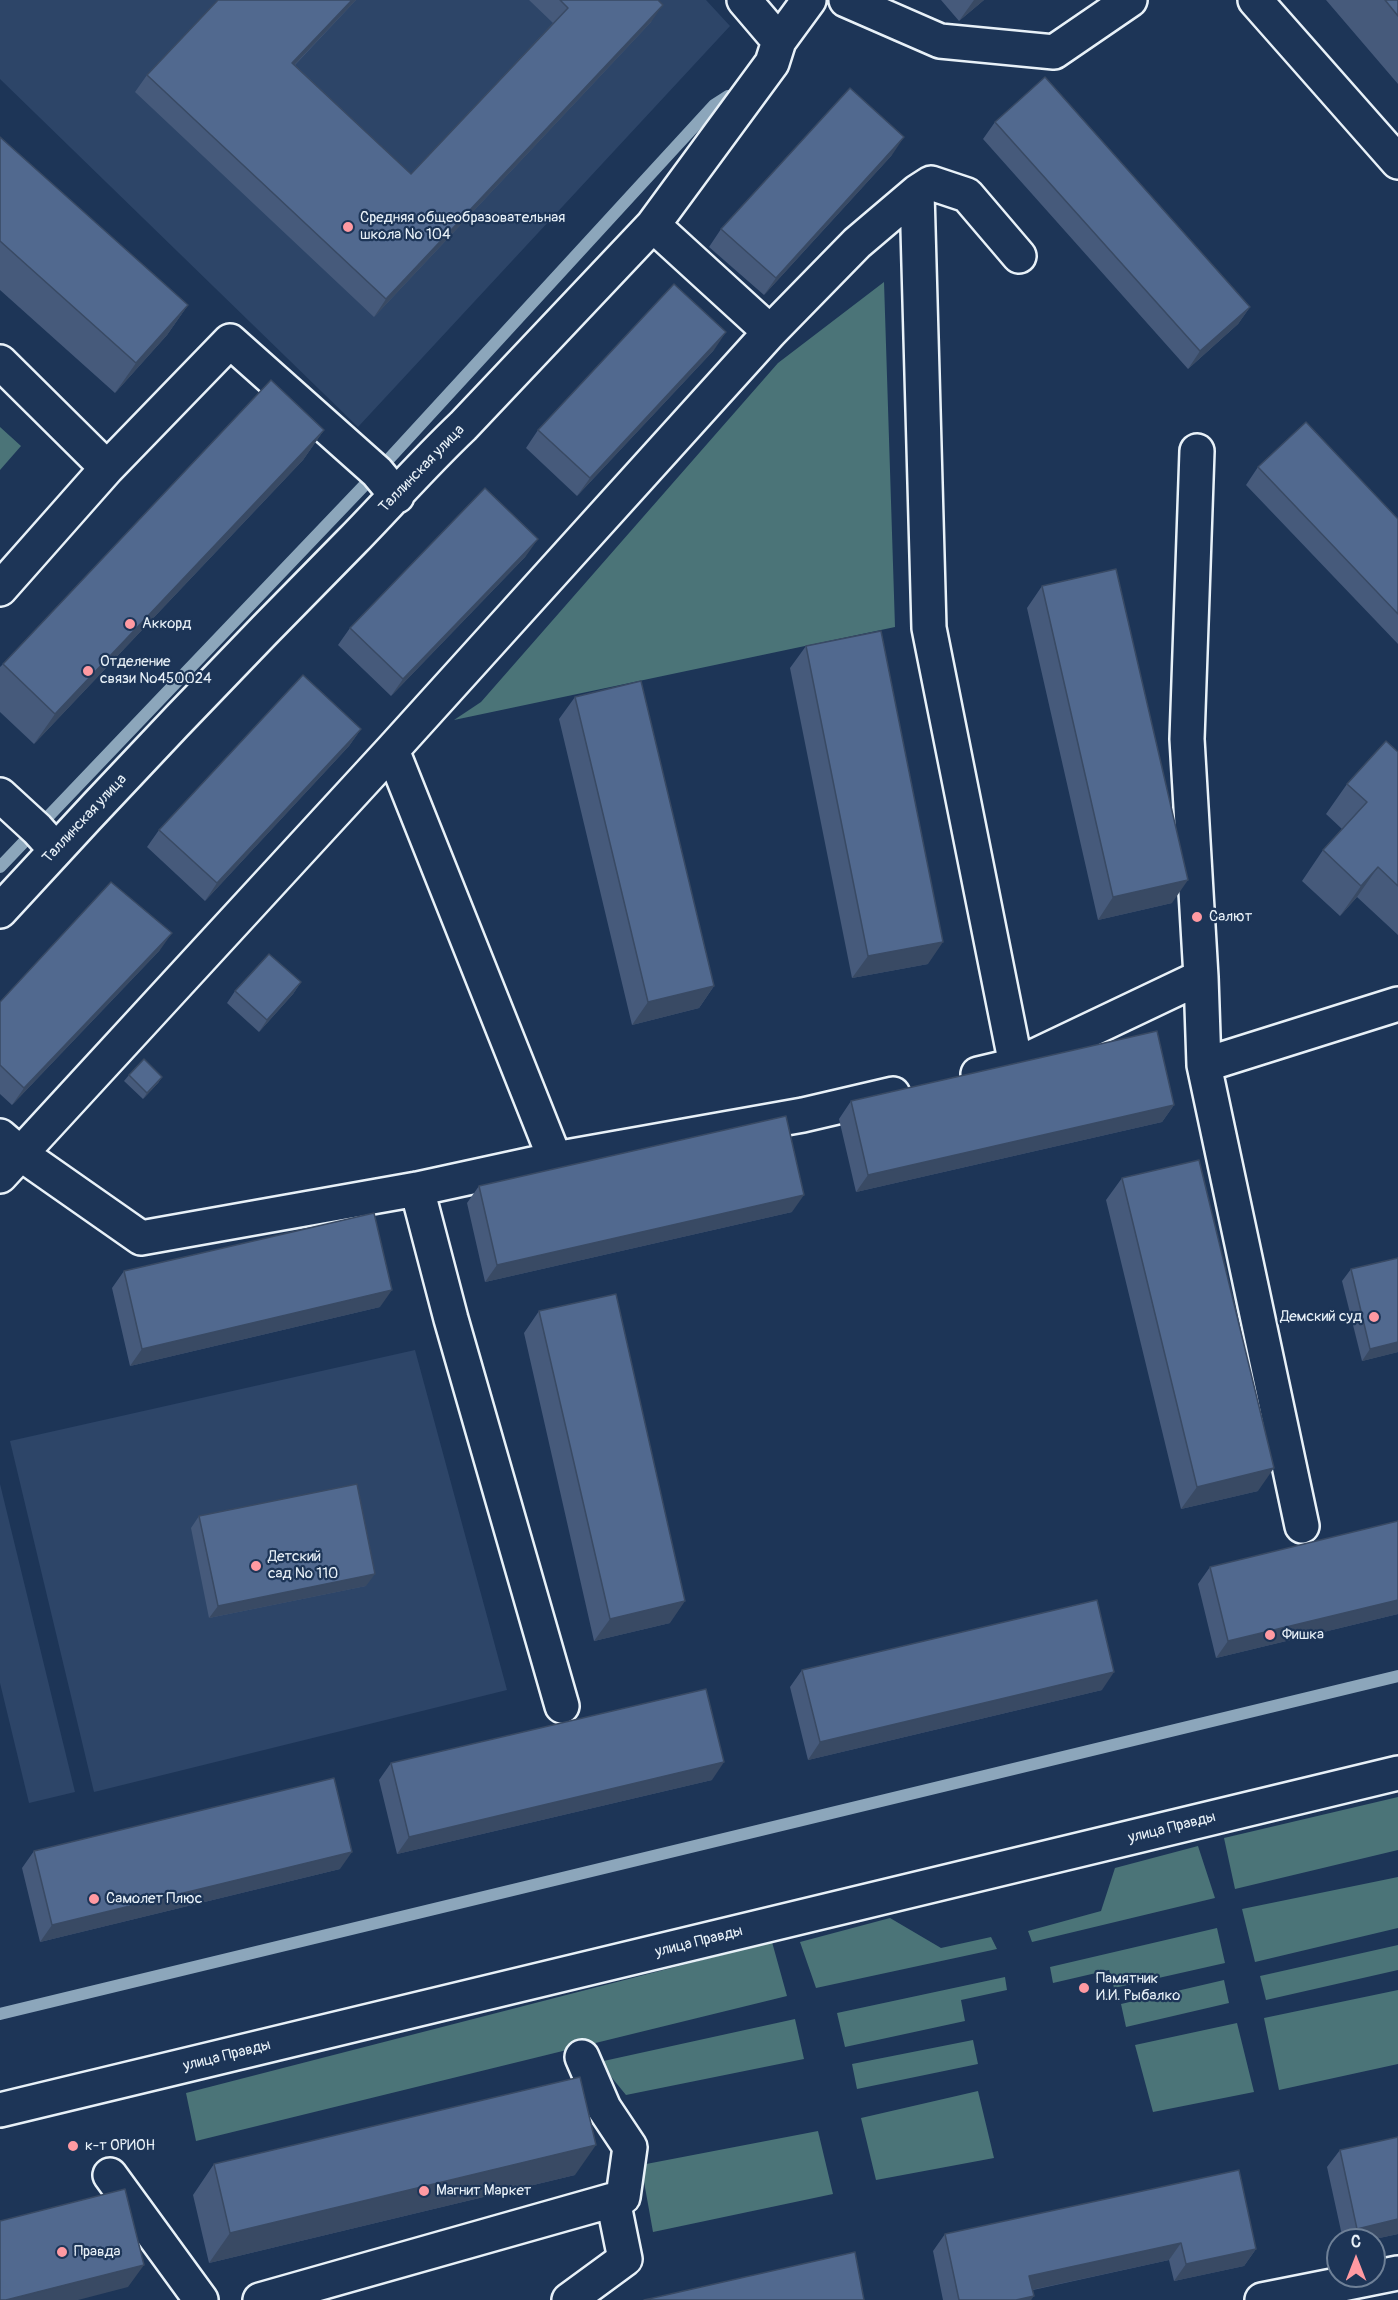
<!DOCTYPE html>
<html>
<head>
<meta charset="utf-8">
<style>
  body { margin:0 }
  #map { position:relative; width:1398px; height:2300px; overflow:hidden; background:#1d3557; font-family:Pangolin,sans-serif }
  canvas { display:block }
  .north { position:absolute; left:1326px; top:2228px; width:60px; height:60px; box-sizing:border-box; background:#1d3557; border:2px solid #6e8097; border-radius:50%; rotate:0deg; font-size:16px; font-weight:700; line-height:24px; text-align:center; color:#e8f1f8 }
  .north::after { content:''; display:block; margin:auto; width:21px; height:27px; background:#ff9aa2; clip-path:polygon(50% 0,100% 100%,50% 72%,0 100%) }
</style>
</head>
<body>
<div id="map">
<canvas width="1398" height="2300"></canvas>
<div class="north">С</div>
</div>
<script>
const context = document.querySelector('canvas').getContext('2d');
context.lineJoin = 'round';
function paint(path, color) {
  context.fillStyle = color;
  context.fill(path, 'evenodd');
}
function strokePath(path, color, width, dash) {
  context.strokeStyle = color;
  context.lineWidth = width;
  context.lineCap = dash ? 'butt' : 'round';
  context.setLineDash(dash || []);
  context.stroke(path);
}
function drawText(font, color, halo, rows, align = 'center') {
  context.font = font + ' Pangolin,sans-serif';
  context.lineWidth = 4.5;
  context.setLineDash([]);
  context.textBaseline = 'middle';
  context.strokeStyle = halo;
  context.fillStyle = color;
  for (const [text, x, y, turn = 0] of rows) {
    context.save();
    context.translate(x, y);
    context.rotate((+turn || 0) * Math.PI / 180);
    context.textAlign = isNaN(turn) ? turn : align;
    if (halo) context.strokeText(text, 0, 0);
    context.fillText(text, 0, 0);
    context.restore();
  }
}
const built = new Path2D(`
  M 0,0 L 706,0 L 730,26 L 358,427 L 0,79 Z
  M 415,1350 L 507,1690 L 94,1792 L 10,1441 Z
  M 0,1484 L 75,1792 L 29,1803 L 0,1683 Z`);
const green = new Path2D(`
  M 884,282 L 895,627 L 454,720 L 481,702 L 778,363 Z
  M 0,427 L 21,446 L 0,470 Z
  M 1398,1797 L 1398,1850 L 1235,1889 L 1224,1838 Z
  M 1198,1846 L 1215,1898 L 1032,1942 L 1028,1931 L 1101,1911 L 1115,1868 Z
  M 1398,1877 L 1398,1928 L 1255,1962 L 1242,1909 Z
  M 890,1918 L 941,1948 L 991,1937 L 997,1949 L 816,1988 L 800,1942 Z
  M 1217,1928 L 1225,1963 L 1114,1988 L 1109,1970 L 1053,1983 L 1050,1967 Z
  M 772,1942 L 787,1996 L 196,2141 L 186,2093 Z
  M 1398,1945 L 1398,1970 L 1266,2000 L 1260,1976 Z
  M 1005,1977 L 1007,1990 L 961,2000 L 965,2021 L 845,2047 L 837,2013 Z
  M 1224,1980 L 1229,2003 L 1126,2027 L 1121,2004 Z
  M 1398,1990 L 1398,2064 L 1279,2090 L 1264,2018 Z
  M 795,2019 L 804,2059 L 626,2095 L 599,2062 Z
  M 1237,2023 L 1254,2092 L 1153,2112 L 1135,2045 Z
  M 973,2040 L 978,2064 L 857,2089 L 852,2064 Z
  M 978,2091 L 994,2158 L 876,2180 L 861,2118 Z
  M 818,2131 L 833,2194 L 653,2232 L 641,2165 Z`);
const stream = new Path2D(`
  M 0,867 L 377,472 L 714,105 L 728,96
  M 0,2014 L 1398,1676`);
const minor = new Path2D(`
  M 744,0 L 779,41
  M 846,0 L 940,41 L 1054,52 L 1130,0
  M 1255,0 L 1398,162
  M 917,192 L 929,628 L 1016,1065
  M 653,225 L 770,332
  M 0,362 L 107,468
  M 1197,451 L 1187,739 L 1201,977 L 1204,1065 L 1302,1526
  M 0,589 L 107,468 L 230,341 L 377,472 L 397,496
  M 392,750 L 555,1159
  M 0,795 L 37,829 L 56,850
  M 0,911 C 115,785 233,661 353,540 C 390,502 425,462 463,426 L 653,225 L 772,63 L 779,41 L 809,0
  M 1204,1065 L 1398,1004
  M 978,1074 L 1016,1065 L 1201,977
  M 0,1136 L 21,1154 L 141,1238 L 417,1189 L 555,1159 L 803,1115 L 893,1094
  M 0,1176 L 392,750 L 770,332 L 857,243 L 917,192 L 931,183 L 967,195 L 1019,256
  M 417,1189 L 451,1319 L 562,1706
  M 110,2175 L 201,2300
  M 260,2300 L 613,2200
  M 569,2300 L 625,2259 L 613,2200 L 623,2197 L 630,2147 L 604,2108 L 582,2057
  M 1262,2300 L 1398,2273`);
const major = new Path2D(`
  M 0,2110 L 1398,1773`);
const wall = new Path2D(`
  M 218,0 L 356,0 L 295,65 L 411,174 L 553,23 L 529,0 L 658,0 L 651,22 L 374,317 L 135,92 L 147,75 Z
  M 941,0 L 984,0 L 959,21 Z
  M 1326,0 L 1398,0 L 1398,84 Z
  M 995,122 L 1250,307 L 1238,324 L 1188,369 L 983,139 Z
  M 0,137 L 188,305 L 167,335 L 115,393 L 0,290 Z
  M 892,155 L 764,295 L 709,247 L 721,229 Z
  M 714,350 L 577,496 L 526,448 L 538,430 Z
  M 324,430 L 303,460 L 34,744 L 0,712 L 0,667 L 3,664 Z
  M 1258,467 L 1398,519 L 1398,644 L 1246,485 Z
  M 526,556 L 391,696 L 338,645 L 350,628 Z
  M 1042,586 L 1172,903 L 1098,920 L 1027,608 Z
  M 806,646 L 928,964 L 852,978 L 790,668 Z
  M 575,697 L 714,986 L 699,1008 L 632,1025 L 559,719 Z
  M 361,729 L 349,746 L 205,901 L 147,847 L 159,830 Z
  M 1398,752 L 1398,935 L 1357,897 L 1340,916 L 1302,881 L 1323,850 L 1342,829 L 1326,814 L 1347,784 Z
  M 160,950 L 12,1105 L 0,1094 L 0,1002 Z
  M 301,982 L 293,994 L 259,1032 L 227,1003 L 235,991 Z
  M 129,1075 L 162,1077 L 158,1083 L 143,1099 L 124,1081 Z
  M 851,1101 L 1174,1105 L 1162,1122 L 856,1192 L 839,1119 Z
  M 1122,1178 L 1258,1491 L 1181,1509 L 1106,1200 Z
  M 479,1186 L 792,1212 L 485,1282 L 467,1203 Z
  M 1351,1269 L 1398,1352 L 1362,1361 L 1342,1281 Z
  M 124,1271 L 380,1307 L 130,1366 L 112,1288 Z
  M 539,1311 L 670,1623 L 594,1641 L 524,1333 Z
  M 199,1516 L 366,1586 L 209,1618 L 191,1528 Z
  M 1398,1521 L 1398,1614 L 1216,1658 L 1198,1584 L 1210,1567 Z
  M 802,1670 L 1102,1690 L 808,1760 L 790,1687 Z
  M 391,1763 L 712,1780 L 397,1854 L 379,1780 Z
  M 34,1851 L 340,1869 L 40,1942 L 22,1868 Z
  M 1398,2137 L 1398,2234 L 1370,2240 L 1343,2240 L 1327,2167 L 1340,2150 Z
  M 214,2164 L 575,2175 L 209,2263 L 193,2195 Z
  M 1239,2170 L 1256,2249 L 1244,2266 L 1174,2281 L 1169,2260 L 1033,2290 L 1031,2300 L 943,2300 L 933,2251 L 945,2234 Z`);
const shadedWall = new Path2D(`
  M 352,0 L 356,0 L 280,80 L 292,63 Z
  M 974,0 L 984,0 L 959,21 Z
  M 663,5 L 651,22 L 374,317 L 386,299 Z
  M 904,137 L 892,155 L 764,295 L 776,278 Z
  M 188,305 L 167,335 L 115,393 L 136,363 Z
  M 1250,307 L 1238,324 L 1188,369 L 1200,351 Z
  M 726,332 L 714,350 L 577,496 L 590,478 Z
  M 324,430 L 303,460 L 34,744 L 55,714 Z
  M 538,539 L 526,556 L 391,696 L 403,679 Z
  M 361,729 L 349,746 L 205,901 L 217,883 Z
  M 1378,867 L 1357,897 L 1340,916 L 1361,886 Z
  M 1188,880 L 1172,903 L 1098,920 L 1113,897 Z
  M 172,933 L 160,950 L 12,1105 L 24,1088 Z
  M 943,942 L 928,964 L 852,978 L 868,956 Z
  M 301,982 L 293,994 L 259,1032 L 267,1020 Z
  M 714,986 L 699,1008 L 632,1025 L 648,1002 Z
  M 162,1077 L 158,1083 L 143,1099 L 147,1093 Z
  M 1174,1105 L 1162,1122 L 856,1192 L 868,1175 Z
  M 804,1195 L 792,1212 L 485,1282 L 497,1265 Z
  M 392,1290 L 380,1307 L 130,1366 L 142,1349 Z
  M 1398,1342 L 1398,1352 L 1362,1361 L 1370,1349 Z
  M 1274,1468 L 1258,1491 L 1181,1509 L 1197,1487 Z
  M 375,1574 L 366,1586 L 209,1618 L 218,1606 Z
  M 1398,1600 L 1398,1614 L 1216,1658 L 1228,1641 Z
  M 685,1601 L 670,1623 L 594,1641 L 610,1619 Z
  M 1114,1672 L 1102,1690 L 808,1760 L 820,1742 Z
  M 724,1762 L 712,1780 L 397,1854 L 409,1837 Z
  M 352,1852 L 340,1869 L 40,1942 L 52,1925 Z
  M 596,2145 L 575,2175 L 209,2263 L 230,2233 Z
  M 1398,2219 L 1398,2234 L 1370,2240 L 1349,2240 L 1357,2229 Z
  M 1181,2243 L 1169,2260 L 1017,2293 L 1029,2276 Z
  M 1256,2249 L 1244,2266 L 1174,2281 L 1186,2264 Z
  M 144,2265 L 128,2287 L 78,2300 L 6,2300 Z
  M 1034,2296 L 1031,2300 L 1016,2300 Z`);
const building = new Path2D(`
  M 218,0 L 352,0 L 292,63 L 411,174 L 568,8 L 560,0 L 658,0 L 663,5 L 386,299 L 147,75 Z
  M 1385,0 L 1398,0 L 1398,16 Z
  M 1045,77 L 1250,307 L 1200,351 L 995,122 Z
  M 850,88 L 904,137 L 776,278 L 721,229 Z
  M 0,137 L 188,305 L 136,363 L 0,241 Z
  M 674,284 L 726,332 L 590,478 L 538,430 Z
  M 271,380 L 324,430 L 55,714 L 3,664 Z
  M 1306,422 L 1398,519 L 1398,614 L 1258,467 Z
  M 485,488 L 538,539 L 403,679 L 350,628 Z
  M 1116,569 L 1188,880 L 1113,897 L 1042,586 Z
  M 881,631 L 943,942 L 868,956 L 806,646 Z
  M 303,675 L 361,729 L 217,883 L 159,830 Z
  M 641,681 L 714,986 L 648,1002 L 575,697 Z
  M 1386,741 L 1398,752 L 1398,886 L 1378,867 L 1361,886 L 1323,850 L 1367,802 L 1347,784 Z
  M 111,882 L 172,933 L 24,1088 L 0,1065 L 0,1002 Z
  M 269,954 L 301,982 L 267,1020 L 235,991 Z
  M 1157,1031 L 1174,1105 L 868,1175 L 851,1101 Z
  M 144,1059 L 162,1077 L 147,1093 L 129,1075 Z
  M 786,1116 L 804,1195 L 497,1265 L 479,1186 Z
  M 1199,1160 L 1274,1468 L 1197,1487 L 1122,1178 Z
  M 374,1213 L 392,1290 L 142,1349 L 124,1271 Z
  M 1398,1258 L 1398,1342 L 1370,1349 L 1351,1269 Z
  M 616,1294 L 685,1601 L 610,1619 L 539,1311 Z
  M 357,1484 L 375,1574 L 218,1606 L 199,1516 Z
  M 1398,1521 L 1398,1600 L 1228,1641 L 1210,1567 Z
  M 1097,1600 L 1114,1672 L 820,1742 L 802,1670 Z
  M 706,1689 L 724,1762 L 409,1837 L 391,1763 Z
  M 334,1778 L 352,1852 L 52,1925 L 34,1851 Z
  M 580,2077 L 596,2145 L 230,2233 L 214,2164 Z
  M 1398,2137 L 1398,2219 L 1357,2229 L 1340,2150 Z
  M 1239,2170 L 1256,2249 L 1186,2264 L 1181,2243 L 1029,2276 L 1034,2296 L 1016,2300 L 959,2300 L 945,2234 Z
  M 125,2189 L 144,2265 L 6,2300 L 0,2300 L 0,2221 Z
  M 855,2252 L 864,2300 L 644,2300 Z`);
const markers = [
  [348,227,6,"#ff9aa2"],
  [130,624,6,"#ff9aa2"],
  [88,671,6,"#ff9aa2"],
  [1197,917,6,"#ff9aa2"],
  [1374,1317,6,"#ff9aa2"],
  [256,1566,6,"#ff9aa2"],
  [1270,1635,6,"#ff9aa2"],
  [94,1899,6,"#ff9aa2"],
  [1084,1988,6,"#ff9aa2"],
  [73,2146,6,"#ff9aa2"],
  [424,2191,6,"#ff9aa2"],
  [62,2252,6,"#ff9aa2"]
];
const poiNames = [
  ["Средняя общеобразовательная",360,218],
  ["школа № 104",360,235],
  ["Аккорд",142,624],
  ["Отделение",100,662],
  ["связи №450024",100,679],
  ["Салют",1209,917],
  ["Демский суд",1362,1317,"right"],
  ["Детский",268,1557],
  ["сад № 110",268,1574],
  ["Фишка",1282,1635],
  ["Самолет Плюс",106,1899],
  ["Памятник",1096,1979],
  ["И.И. Рыбалко",1096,1996],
  ["к-т ОРИОН",85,2146],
  ["Магнит Маркет",436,2191],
  ["Правда",74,2252]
];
const streetNames = [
  ["Таллинская улица",422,469,-46],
  ["Таллинская улица",85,819,-47],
  ["улица Правды",1172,1828,-14],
  ["улица Правды",699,1942,-14],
  ["улица Правды",227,2056,-14]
];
paint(built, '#2d4568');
paint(green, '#4b7478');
strokePath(stream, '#8ca6bb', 12);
strokePath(minor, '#e8f1f8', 38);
strokePath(major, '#e8f1f8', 38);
strokePath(minor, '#1d3557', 33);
strokePath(major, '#1d3557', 33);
paint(wall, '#465a7b');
paint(shadedWall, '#394a64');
paint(building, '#51698f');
strokePath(building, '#394a64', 1.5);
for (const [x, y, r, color] of markers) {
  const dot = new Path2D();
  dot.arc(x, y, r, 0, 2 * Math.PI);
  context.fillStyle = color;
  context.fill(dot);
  strokePath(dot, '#1d3557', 2);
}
drawText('15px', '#e8f1f8', '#1d3557', poiNames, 'left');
drawText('15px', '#e8f1f8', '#1d3557', streetNames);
</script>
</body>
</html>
